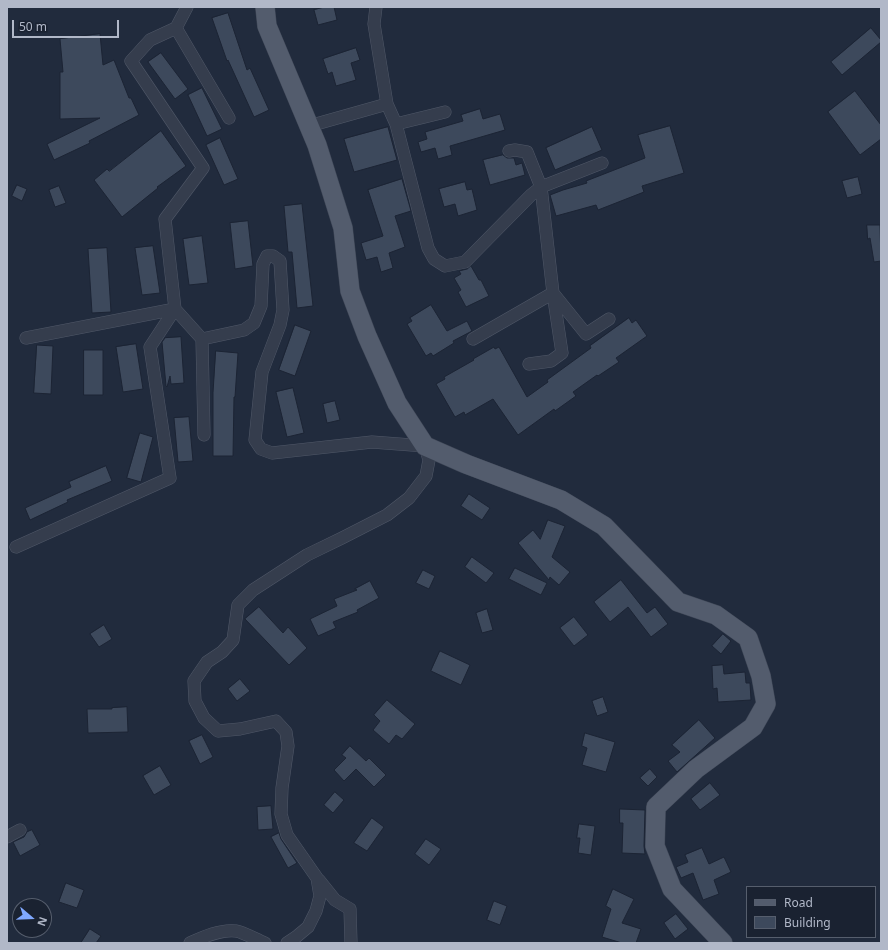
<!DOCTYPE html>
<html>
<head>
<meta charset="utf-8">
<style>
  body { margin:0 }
  #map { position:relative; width:888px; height:950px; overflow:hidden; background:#212b3d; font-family:"Noto Sans",sans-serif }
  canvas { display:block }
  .frame { position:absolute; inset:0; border:8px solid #b1b8c8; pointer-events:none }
  .legend { position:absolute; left:746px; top:886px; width:130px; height:52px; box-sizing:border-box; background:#1a2231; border:1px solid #565e6d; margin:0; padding:5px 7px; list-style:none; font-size:12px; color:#b1b8c8 }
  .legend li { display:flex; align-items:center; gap:8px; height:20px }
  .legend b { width:20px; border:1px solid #565e6d }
  .north { position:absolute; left:12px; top:898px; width:40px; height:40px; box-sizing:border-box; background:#1a2231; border:1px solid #565e6d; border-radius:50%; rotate:109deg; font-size:11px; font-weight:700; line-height:16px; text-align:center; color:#b1b8c8 }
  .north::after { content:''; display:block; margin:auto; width:14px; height:18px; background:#80a8fe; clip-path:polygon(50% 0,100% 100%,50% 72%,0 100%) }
  .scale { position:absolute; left:12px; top:20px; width:107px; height:18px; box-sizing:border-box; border:2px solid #b1b8c8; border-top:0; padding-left:5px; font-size:12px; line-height:14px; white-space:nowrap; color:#b1b8c8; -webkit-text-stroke:3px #1a2231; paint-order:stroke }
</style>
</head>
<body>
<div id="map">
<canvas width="888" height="950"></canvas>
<div class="frame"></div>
<ul class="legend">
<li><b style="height:5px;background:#535c6d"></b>Road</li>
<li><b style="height:11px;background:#3d495c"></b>Building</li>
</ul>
<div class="north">N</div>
<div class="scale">50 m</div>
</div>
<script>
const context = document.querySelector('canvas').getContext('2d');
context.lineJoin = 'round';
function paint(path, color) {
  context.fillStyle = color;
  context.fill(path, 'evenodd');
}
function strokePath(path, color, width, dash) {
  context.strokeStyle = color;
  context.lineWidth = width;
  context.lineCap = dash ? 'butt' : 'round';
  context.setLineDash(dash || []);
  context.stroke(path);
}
const building = new Path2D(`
  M 325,7 L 334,7 L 337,20 L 318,25 L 314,10 Z
  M 228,13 L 247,70 L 250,68 L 269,110 L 254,117 L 228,60 L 227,61 L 212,18 Z
  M 871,28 L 881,40 L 881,42 L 842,75 L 831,62 Z
  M 100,34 L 103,65 L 114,60 L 129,98 L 131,98 L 139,115 L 89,141 L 90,143 L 54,160 L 47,144 L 100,118 L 60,119 L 60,72 L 63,72 L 60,39 Z
  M 356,48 L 360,60 L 351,63 L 356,80 L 336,86 L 332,72 L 328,74 L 323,59 Z
  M 161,53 L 188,89 L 175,99 L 148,62 Z
  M 202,88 L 222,129 L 207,136 L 188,95 Z
  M 855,91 L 881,125 L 881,139 L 860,155 L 828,112 Z
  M 480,109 L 483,119 L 500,114 L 505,130 L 450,146 L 452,155 L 438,159 L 435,148 L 421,152 L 418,142 L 427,139 L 425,132 L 463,121 L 461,115 Z
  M 670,126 L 684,173 L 642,186 L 644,192 L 598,210 L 596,205 L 556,216 L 550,195 L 563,190 L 587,183 L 586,181 L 645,158 L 638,135 Z
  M 388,127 L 397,160 L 354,172 L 344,139 Z
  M 592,127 L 602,150 L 555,170 L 546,148 Z
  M 161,131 L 186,166 L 157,187 L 158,188 L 122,217 L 94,180 L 107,169 L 109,171 Z
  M 220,138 L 238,179 L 224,185 L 206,145 Z
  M 503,155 L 507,158 L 514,158 L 516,165 L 522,163 L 525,175 L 490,185 L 483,160 Z
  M 858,177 L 862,194 L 847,198 L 842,181 Z
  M 402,179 L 411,211 L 395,216 L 405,247 L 389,253 L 393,268 L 381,272 L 377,257 L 366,260 L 361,243 L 383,236 L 368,190 Z
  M 465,182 L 467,190 L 472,189 L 477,210 L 458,216 L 455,204 L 444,207 L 439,189 Z
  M 17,185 L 27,189 L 22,201 L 12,196 Z
  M 59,186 L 66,203 L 55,207 L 49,190 Z
  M 302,204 L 313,306 L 297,308 L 292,252 L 288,252 L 284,206 Z
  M 248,221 L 253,266 L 235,269 L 230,223 Z
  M 867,225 L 880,225 L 881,261 L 874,262 L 870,238 L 868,239 Z
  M 202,236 L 208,283 L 189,285 L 183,239 Z
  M 153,246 L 160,293 L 142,295 L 135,248 Z
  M 107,248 L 111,312 L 92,313 L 88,249 Z
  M 471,266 L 479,280 L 481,280 L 489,296 L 466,307 L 458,292 L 461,290 L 454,278 L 461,274 L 459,271 L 467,269 Z
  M 431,305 L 447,331 L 467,321 L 472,331 L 453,341 L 454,343 L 433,356 L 431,353 L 426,356 L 407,324 L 412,321 L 410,318 Z
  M 629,318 L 632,323 L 636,320 L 647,336 L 616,358 L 619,362 L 598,376 L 597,375 L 573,392 L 576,396 L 555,411 L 554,409 L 518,435 L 493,399 L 465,415 L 464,412 L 455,417 L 436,384 L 445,379 L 444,377 L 474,360 L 473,359 L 494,347 L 495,349 L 499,347 L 527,397 L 548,382 L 547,380 L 591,348 L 590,346 Z
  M 295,325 L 311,331 L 295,376 L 279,370 Z
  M 181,337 L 184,383 L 171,384 L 170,376 L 167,387 L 166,386 L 162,342 L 165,338 Z
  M 136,344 L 143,389 L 123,392 L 116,347 Z
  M 37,345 L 53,346 L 51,394 L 34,393 Z
  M 84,350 L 103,350 L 103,395 L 84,395 Z
  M 216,351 L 238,353 L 235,397 L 234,397 L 233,456 L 213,456 L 213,393 Z
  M 293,388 L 304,433 L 287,437 L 276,392 Z
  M 335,401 L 340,420 L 327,423 L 323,404 Z
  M 189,417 L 193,461 L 178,462 L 174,418 Z
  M 140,433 L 153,437 L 141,482 L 127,478 Z
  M 106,466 L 112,481 L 67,500 L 68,502 L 30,520 L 25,508 L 71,487 L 69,482 Z
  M 469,494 L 490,508 L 482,520 L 461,506 Z
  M 548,520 L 565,526 L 552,557 L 570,572 L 559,585 L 550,577 L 549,580 L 518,543 L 533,530 L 540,539 Z
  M 472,557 L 494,573 L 486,583 L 465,567 Z
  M 515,568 L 547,583 L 541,595 L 509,579 Z
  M 423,570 L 435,576 L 429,589 L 416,583 Z
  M 621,580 L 647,613 L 655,607 L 668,624 L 651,637 L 628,607 L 610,622 L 594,602 Z
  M 370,581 L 379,598 L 357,610 L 358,612 L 333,622 L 336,628 L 318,636 L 310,619 L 337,606 L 334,599 L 357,590 L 355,589 Z
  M 259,607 L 283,633 L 288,627 L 307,648 L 289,665 L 245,619 Z
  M 487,609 L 493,630 L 482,633 L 476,613 Z
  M 574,617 L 588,635 L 574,646 L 560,628 Z
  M 104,625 L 112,639 L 99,647 L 90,634 Z
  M 723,634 L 731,641 L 721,654 L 712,646 Z
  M 440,651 L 470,665 L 461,685 L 431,671 Z
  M 723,665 L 724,674 L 745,672 L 746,683 L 750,683 L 751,700 L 718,702 L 717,688 L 713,689 L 712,666 Z
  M 240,679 L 250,691 L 237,701 L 228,689 Z
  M 603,697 L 608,712 L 597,716 L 592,701 Z
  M 387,700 L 415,724 L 402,739 L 396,735 L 389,744 L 373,730 L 380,721 L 374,715 Z
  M 127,707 L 128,732 L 88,733 L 87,709 L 112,709 L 112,708 Z
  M 699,720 L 715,738 L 677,772 L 668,761 L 680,752 L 672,745 Z
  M 585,733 L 615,742 L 606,772 L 582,765 L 587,748 L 582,746 Z
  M 202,735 L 213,757 L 200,764 L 189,741 Z
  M 350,746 L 366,761 L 369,758 L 386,775 L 374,787 L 356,769 L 344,781 L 334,770 L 346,758 L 342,755 Z
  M 160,766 L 171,785 L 154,795 L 143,776 Z
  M 650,769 L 657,777 L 648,786 L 640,778 Z
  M 710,783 L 720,795 L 700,810 L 691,799 Z
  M 335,792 L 344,800 L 333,813 L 324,805 Z
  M 271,806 L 273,829 L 258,830 L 257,807 Z
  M 620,809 L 645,810 L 644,846 L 645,854 L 622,853 L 623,823 L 620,823 Z
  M 372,818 L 384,827 L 367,851 L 354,843 Z
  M 579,824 L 595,826 L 591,855 L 578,853 L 580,838 L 577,838 Z
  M 32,830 L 40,845 L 20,856 L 13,842 L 24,837 L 27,832 Z
  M 279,833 L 281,839 L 297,863 L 288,868 L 271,837 Z
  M 426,839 L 441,849 L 429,865 L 415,854 Z
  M 702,848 L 709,864 L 724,857 L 731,872 L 714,880 L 719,894 L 703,900 L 693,873 L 681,878 L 676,867 L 688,862 L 685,855 Z
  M 66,883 L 84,890 L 77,908 L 59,902 Z
  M 613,889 L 634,899 L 622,923 L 641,929 L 636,943 L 622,943 L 602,937 L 611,909 L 606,906 Z
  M 494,901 L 507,906 L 500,925 L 487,920 Z
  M 676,914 L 688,929 L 675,939 L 664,923 Z
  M 90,929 L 101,936 L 96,943 L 81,943 Z`);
const minor = new Path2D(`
  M 376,7 L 374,24 L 387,104
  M 176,28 L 229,118
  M 396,124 L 428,248 L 434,259 L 445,266 L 465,262 L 531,195 L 541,187 L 527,152 L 515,150 L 509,151
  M 309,126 L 387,104 L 396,124 L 445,112
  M 26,338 L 175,309 L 202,339 L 204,435
  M 202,339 L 244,330 L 254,323 L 261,306 L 263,264 L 267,256 L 273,256 L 280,261 L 283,310 L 280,325 L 262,372 L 255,440 L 261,449 L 272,453 L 372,442 L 425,446 L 429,460 L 426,476 L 409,498 L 387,515 L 342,538 L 307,555 L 253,590 L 238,605 L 233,640 L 222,652 L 207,662 L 194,681 L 195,701 L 204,718 L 218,731 L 240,729 L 276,721 L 286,732 L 288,746 L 282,788 L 281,814 L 287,835 L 317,878 L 320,896 L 316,911 L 308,927 L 296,937 L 287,943
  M 473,339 L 553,293 L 541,187 L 602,163
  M 529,364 L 551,361 L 562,353 L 553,293 L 586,334 L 609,319
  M 16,547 L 170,478 L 150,347 L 175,309 L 165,219 L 203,168 L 131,61 L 150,40 L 176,28 L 187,7
  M 7,837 L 20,830
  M 319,880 L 335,900 L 350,909 L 351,943
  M 190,943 C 203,937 221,929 236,931 C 243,932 257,940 265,943`);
const primary = new Path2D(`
  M 265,7 L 267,26 L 317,145 L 343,228 L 350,291 L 367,336 L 397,403 L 425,446 L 466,464 L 561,500 L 604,526 L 678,602 L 716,615 L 748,638 L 761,676 L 766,704 L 753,727 L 696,769 L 656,807 L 655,846 L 672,889 L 723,943`);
paint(building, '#3d495c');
strokePath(building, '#1c2434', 1);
strokePath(minor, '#505868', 13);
strokePath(primary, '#3e4656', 20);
strokePath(minor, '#353d4d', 12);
strokePath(primary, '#535c6d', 19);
</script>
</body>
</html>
